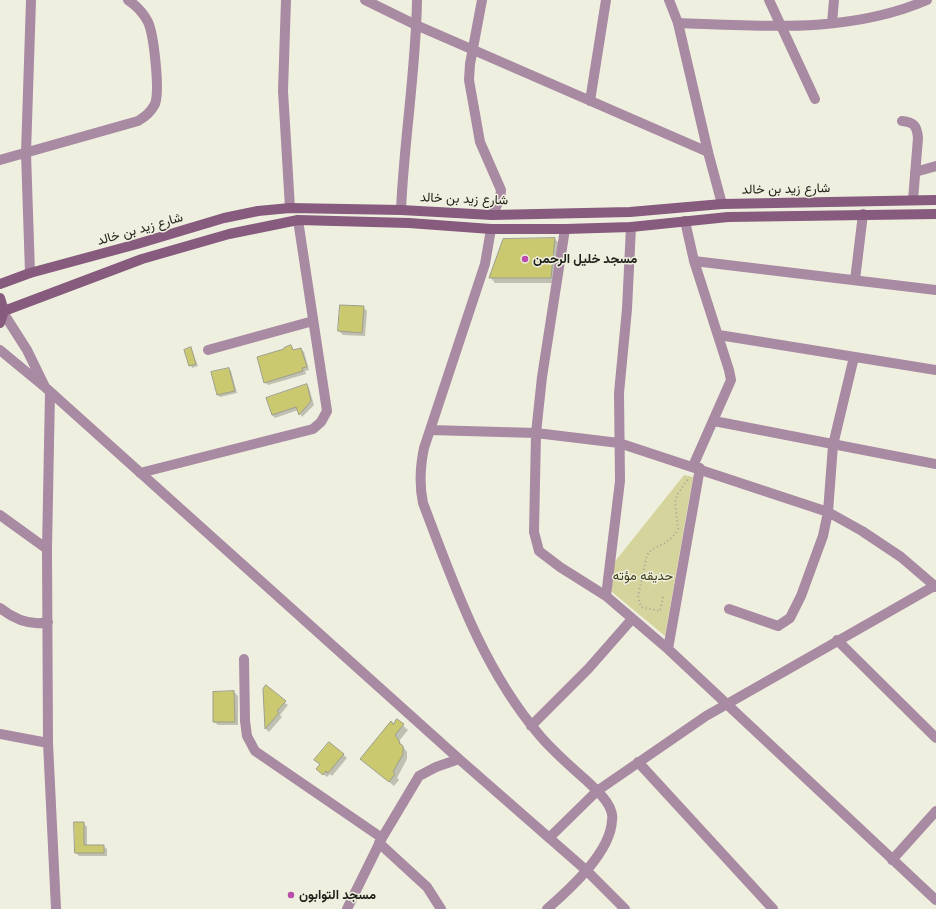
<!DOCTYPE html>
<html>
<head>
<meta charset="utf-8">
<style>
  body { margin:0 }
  canvas { display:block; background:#efefdf }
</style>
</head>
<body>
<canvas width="936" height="909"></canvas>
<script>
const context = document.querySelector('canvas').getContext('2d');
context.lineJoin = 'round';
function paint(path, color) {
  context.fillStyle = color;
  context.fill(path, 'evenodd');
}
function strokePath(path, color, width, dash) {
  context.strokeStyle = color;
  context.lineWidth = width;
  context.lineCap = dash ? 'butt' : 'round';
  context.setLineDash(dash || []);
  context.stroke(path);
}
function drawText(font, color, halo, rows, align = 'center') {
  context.font = font + ' Inter,Vazirmatn,sans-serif';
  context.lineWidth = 3;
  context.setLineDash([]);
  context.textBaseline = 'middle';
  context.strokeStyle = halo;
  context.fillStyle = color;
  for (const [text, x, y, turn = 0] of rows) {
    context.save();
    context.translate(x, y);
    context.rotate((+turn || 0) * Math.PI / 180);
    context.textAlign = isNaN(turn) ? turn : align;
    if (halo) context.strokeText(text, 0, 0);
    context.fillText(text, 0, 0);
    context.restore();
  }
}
const green = new Path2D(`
  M 684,475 L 693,477 L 665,636 L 612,592 L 611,585 L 613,564 Z`);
const shadow = new Path2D(`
  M 555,239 L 560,244 L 555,283 L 495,283 L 491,278 Z
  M 363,307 L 367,311 L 365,336 L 343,335 L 339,331 Z
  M 291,347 L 294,351 L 301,349 L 304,352 L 309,370 L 305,371 L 306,374 L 268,385 L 265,382 L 285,350 Z
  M 191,349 L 198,366 L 192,368 L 185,350 Z
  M 229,369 L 231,371 L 237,393 L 220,397 L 218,395 Z
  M 307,385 L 309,388 L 314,405 L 302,417 L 298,410 L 275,418 L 272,415 Z
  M 264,689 L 288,705 L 280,715 L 282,717 L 269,732 L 266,729 Z
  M 234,692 L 238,696 L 238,725 L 218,725 L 214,722 Z
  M 397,720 L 408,730 L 399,741 L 407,752 L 407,759 L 397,778 L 399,780 L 394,786 L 366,763 Z
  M 343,754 L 347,758 L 332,776 L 330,774 L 327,777 L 321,772 Z
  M 83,823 L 87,827 L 87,846 L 103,846 L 107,849 L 107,856 L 79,856 L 76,853 Z`);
const building = new Path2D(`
  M 555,238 L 551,278 L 489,278 L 503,239 Z
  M 340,305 L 364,306 L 362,333 L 338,331 Z
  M 291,345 L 293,350 L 301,348 L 307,367 L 302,368 L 303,371 L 264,383 L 257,357 L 284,349 L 284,348 Z
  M 191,347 L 196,364 L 189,366 L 184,350 Z
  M 229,368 L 235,391 L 217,395 L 211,372 Z
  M 307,384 L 311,401 L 299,415 L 296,407 L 272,415 L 266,398 Z
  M 266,685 L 286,701 L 277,711 L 279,713 L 265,729 L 263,689 Z
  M 234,691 L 235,722 L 213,722 L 213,692 Z
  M 397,719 L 404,724 L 395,735 L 400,742 L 399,743 L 403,746 L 403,754 L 393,772 L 395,774 L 389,782 L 360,759 L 391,721 L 393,724 Z
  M 329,742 L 344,754 L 328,773 L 326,771 L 323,775 L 316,769 L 320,764 L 314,760 Z
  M 74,822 L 84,822 L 84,845 L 104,845 L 104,853 L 75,853 Z`);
const path = new Path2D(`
  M 663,597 L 660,611 L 641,607 L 638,596 L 647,555 C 656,543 668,547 678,529 L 675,502 L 677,495 L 688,479`);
const minor = new Path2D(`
  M 286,0 L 283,91 L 290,208
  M 365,0 L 416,25 L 708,152
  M 482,0 L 470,64 L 469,80 L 480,142 L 501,190 L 500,199 L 492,215
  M 769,0 L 815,99
  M 678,23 C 761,26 849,34 927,0
  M 832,23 L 834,0
  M 590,101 L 606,0
  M 902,121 C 914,122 917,126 918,138 L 913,200
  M 0,160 L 138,121 C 145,117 151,112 155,104 C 160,91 154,35 148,22 C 143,12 137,6 128,0
  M 915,172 L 936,166
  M 401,210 C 404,140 416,70 417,0
  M 685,221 L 694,261 L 729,370 L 731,380 L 693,466
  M 491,229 L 485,264 L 424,448 C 420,467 419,484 423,503 C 454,585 483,670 541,737 C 555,753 571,767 587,781 C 594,788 604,796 609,806 C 611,810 613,816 612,820 C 611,852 570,889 547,909
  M 565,229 L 542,377 L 536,433 L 534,532 L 539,551 L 560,567 L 606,596 L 668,649 L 936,900
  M 694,261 L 936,290
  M 30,273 L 26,153 L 31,0
  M 855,280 L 863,214
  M 4,314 L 27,350 L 45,387
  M 719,335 L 936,370
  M 0,350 L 46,388 L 459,759
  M 208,350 L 313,321
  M 50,392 L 47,549 L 48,743 L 56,909
  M 714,421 L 936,464
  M 430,430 L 536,433 L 619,443 L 828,512 L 862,531 L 901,557 L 936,587
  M 140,473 L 313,429 L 321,422 L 327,411 L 298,220
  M 0,515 L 47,549
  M 606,596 L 620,481 L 619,393 L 627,309 L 631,227
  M 0,608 C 15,620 30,626 48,622
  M 729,609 L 778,626 L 790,618 L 801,596 L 823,536 L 828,512 L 833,445 L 854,357
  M 837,640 L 936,738
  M 668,649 L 700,468
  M 244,659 L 245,721 L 247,736 L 255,751 L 382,838
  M 531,726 L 589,668 L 632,619
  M 0,734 L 48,743
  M 638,762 L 773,909
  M 549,838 L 597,791 L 706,716 L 936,585
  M 379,843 L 427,887 L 441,909
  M 892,860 L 936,811
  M 347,909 L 382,838 L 419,776 L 436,767 L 459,759 L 587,871 L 625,909`);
const tertiary = new Path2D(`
  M 669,0 L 678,23 L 708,152 L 722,204`);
const secondary = new Path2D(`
  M 0,284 L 30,273 L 137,244 L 224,218 L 258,211 L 290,208 L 401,210 L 492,215 L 630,212 L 722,204 L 936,200
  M 0,298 L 4,311 L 0,323
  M 4,311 L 142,259 L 229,234 L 298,220 L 409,223 L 491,229 L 565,229 L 631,227 L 728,217 L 936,214`);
const markers = [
  [525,259,4,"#ba4cac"],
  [291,895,4,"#ba4cac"]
];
const streetNames = [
  ["شارع زيد بن خالد",786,189,-1],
  ["شارع زيد بن خالد",464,199,2],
  ["شارع زيد بن خالد",140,229,-16]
];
const poiNames = [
  ["مسجد خليل الرحمن",533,259],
  ["مسجد التوابون",299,895]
];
const parkNames = [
  ["حديقه مؤته",643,576]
];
paint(green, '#d5d49c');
paint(shadow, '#0003');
paint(building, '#cbc970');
strokePath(building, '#9e9e8f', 1);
strokePath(path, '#a5a599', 2, [1, 3]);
strokePath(minor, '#a98aa3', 10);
strokePath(tertiary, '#a98aa3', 10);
strokePath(secondary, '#865b7e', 10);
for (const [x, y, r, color] of markers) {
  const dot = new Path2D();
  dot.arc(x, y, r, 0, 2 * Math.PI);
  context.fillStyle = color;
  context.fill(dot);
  strokePath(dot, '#efefdf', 1.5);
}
drawText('13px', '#21211b', '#efefdf', streetNames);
drawText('bold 13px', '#21211b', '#efefdf', poiNames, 'left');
drawText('13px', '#3e3d17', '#efefdf', parkNames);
</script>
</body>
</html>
